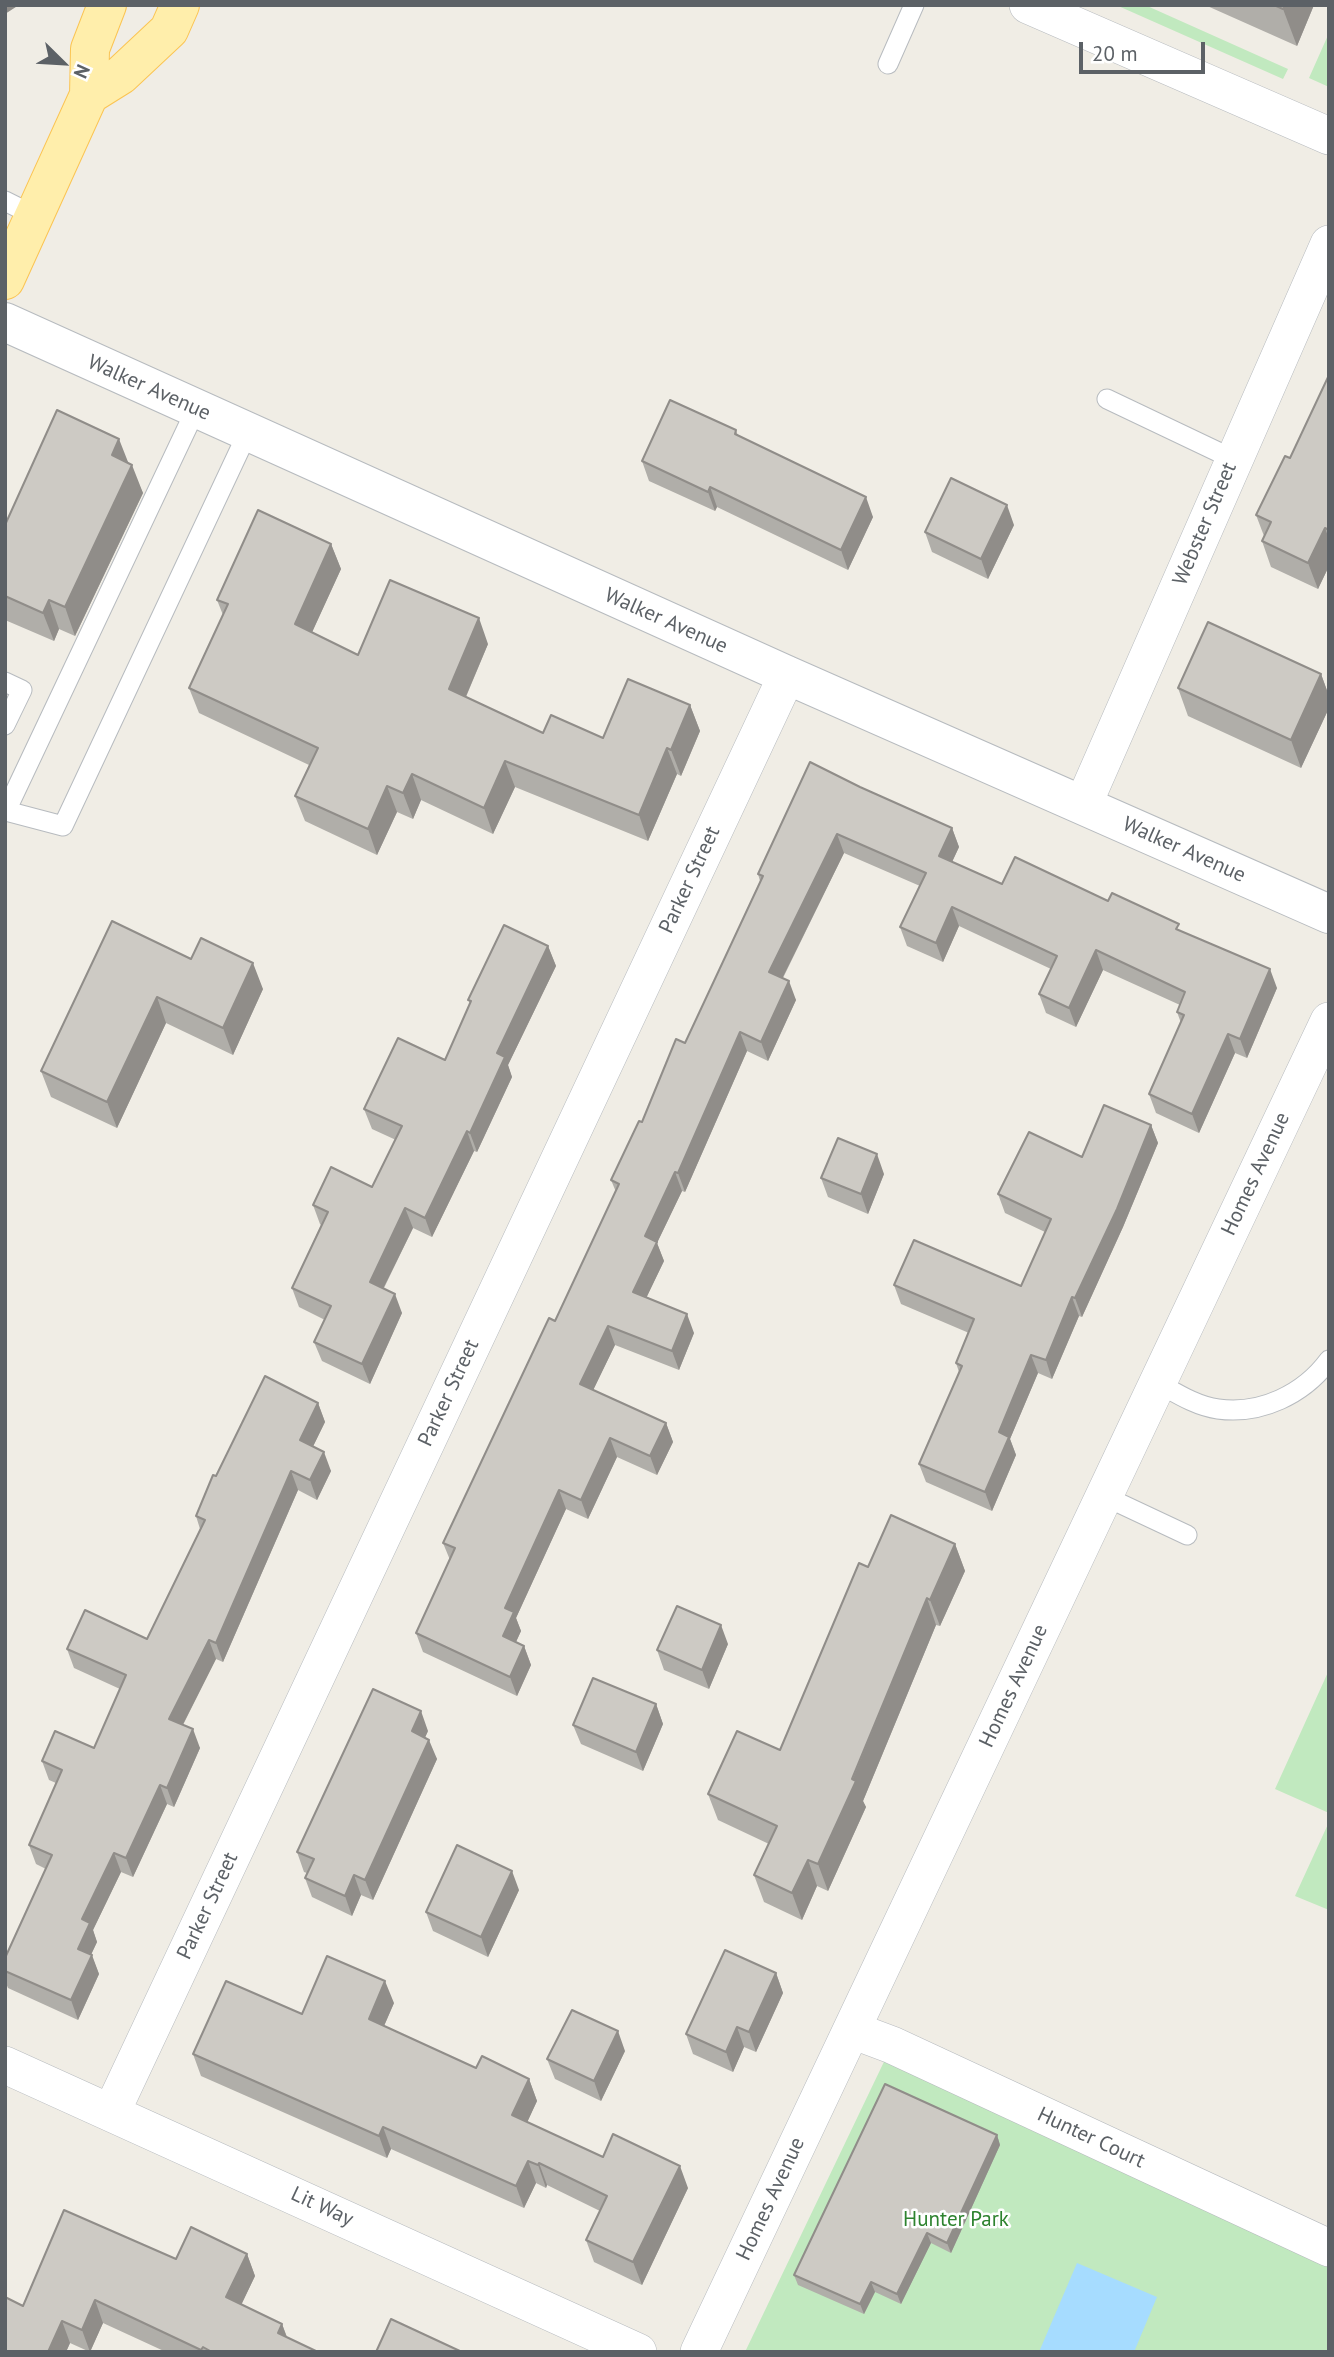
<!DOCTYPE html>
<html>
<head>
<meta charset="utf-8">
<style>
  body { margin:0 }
  #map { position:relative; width:1334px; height:2357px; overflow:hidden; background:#f0ede5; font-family:"PT Sans",sans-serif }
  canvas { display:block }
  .frame { position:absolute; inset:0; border:7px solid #5c6166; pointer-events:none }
  .north { position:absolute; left:28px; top:28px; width:70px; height:70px; -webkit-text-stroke:5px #fff; paint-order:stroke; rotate:114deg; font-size:19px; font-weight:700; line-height:28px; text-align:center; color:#5c6166 }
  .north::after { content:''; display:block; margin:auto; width:24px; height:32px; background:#5c6166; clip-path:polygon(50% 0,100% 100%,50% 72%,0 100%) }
  .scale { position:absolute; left:1079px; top:42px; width:126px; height:32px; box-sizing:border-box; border:4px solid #5c6166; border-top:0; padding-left:9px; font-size:21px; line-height:24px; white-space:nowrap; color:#5c6166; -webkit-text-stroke:5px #fff; paint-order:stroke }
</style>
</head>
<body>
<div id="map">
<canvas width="1334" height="2357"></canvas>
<div class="frame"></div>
<div class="north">N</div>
<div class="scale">20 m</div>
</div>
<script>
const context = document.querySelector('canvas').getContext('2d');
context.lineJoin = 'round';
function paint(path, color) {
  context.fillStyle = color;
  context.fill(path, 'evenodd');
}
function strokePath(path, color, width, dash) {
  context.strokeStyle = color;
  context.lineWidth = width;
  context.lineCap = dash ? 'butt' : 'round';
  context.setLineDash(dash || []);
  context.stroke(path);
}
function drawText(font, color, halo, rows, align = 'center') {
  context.font = font + ' "PT Sans",sans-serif';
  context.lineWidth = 5;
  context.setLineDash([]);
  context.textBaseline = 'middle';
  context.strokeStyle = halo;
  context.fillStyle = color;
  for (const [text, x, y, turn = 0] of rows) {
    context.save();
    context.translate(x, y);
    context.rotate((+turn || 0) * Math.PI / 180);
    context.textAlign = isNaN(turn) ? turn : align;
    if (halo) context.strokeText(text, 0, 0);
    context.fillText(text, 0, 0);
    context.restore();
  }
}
const green = new Path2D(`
  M 1116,5 L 1145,5 L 1288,69 L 1283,79 Z
  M 1329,33 L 1329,87 L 1309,78 Z
  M 1329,1670 L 1329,1813 L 1275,1789 Z
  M 1329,1822 L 1329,1910 L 1295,1896 Z
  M 892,2045 L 1329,2244 L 1329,2352 L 745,2352 Z`);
const water = new Path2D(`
  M 1077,2263 L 1157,2297 L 1134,2352 L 1039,2352 Z`);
const service = new Path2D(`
  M 888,64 L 914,5
  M 5,201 L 35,216
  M 1107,399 L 1233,459
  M 196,409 L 6,811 L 63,826 L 248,432
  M 5,682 L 22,690 L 5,725
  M 1158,1383 C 1176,1393 1196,1406 1218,1409 C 1261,1415 1304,1394 1329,1360
  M 1104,1496 L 1187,1535`);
const minor = new Path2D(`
  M 1028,5 L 1329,136
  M 1083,805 L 1329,244
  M 852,2030 L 892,2045 L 1329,2248
  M 5,2065 L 638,2352
  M 112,2111 L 787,675
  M 699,2352 L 1329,1021`);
const tertiary = new Path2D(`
  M 5,322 L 787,675 L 1329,914`);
const primary = new Path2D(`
  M 89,95 L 121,75 L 169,30 L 180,5
  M 5,280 L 89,95 L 90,49 L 107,5`);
const wall = new Path2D(`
  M 1205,5 L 1314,5 L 1297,46 Z
  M 1329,375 L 1329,566 L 1318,589 L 1271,567 L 1262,541 L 1264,536 L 1256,515 L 1290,458 Z
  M 736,430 L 738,436 L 873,517 L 848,570 L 717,507 L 715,511 L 649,481 L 642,461 Z
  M 128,463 L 143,493 L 75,636 L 59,629 L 54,641 L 5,620 L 5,525 Z
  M 1014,525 L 988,579 L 932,552 L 925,532 Z
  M 331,544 L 341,569 L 312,632 L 358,655 L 488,644 L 466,697 L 543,733 L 603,738 L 690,705 L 700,731 L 681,776 L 677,774 L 648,841 L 515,787 L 493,834 L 421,800 L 413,819 L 397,812 L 377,855 L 305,821 L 295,796 L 309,765 L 199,713 L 189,688 L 223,615 L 217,600 Z
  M 1321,674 L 1329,696 L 1329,708 L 1301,768 L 1188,716 L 1178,688 Z
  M 860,787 L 952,828 L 959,847 L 952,862 L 1002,884 L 1108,901 L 1182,932 L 1277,988 L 1247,1058 L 1235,1053 L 1199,1133 L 1156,1113 L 1149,1094 L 1181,1023 L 1177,1012 L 1180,1005 L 1103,970 L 1076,1027 L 1046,1013 L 1039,994 L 1051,969 L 959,926 L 943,962 L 907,946 L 900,927 L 920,886 L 844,853 L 783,978 L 796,1000 L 768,1061 L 747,1051 L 685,1192 L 682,1191 L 657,1243 L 664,1261 L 646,1298 L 694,1333 L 679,1370 L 615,1345 L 593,1390 L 666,1423 L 673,1442 L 657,1475 L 617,1457 L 588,1519 L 566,1509 L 516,1618 L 521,1631 L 516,1642 L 524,1646 L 531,1665 L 517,1696 L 423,1652 L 416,1633 L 450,1560 L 443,1543 L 555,1321 L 616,1192 L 611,1180 L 642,1122 L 685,1043 L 760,881 L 758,874 Z
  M 548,946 L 556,966 L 508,1065 L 512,1077 L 477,1152 L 474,1151 L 432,1237 L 413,1228 L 384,1288 L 402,1313 L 370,1384 L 322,1361 L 314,1342 L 325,1320 L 299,1307 L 292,1288 L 321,1225 L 320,1224 L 313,1205 L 372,1187 L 396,1140 L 372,1129 L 364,1109 L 445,1060 L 470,1003 L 468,1000 Z
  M 191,959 L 263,989 L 233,1055 L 166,1023 L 117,1128 L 51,1097 L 41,1071 Z
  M 1151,1125 L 1158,1143 L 1123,1227 L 1082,1317 L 1079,1316 L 1052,1379 L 1038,1373 L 1010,1439 L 1016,1455 L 992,1511 L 926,1482 L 919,1464 L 959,1372 L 956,1363 L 969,1333 L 901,1304 L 894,1285 L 1021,1286 L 1045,1232 L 1005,1213 L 998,1194 L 1082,1157 Z
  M 884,1174 L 868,1214 L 828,1197 L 821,1178 Z
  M 318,1403 L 325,1422 L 313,1446 L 331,1471 L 317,1500 L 298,1490 L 223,1662 L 216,1659 L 183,1725 L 200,1748 L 174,1807 L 167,1804 L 133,1877 L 121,1872 L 93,1930 L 97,1942 L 91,1954 L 99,1974 L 78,2020 L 8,1988 L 5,1981 L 5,1958 L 46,1869 L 36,1864 L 29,1845 L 56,1783 L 49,1780 L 42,1761 L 94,1748 L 120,1689 L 74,1668 L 67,1649 L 147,1639 L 200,1529 L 196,1516 L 216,1476 Z
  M 955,1544 L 965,1571 L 940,1626 L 936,1625 L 863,1801 L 866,1807 L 828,1891 L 817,1886 L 802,1920 L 764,1902 L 754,1875 L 769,1844 L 718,1820 L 708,1794 L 780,1750 L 868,1567 Z
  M 728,1644 L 709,1689 L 664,1670 L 657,1650 Z
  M 656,1704 L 663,1724 L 643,1771 L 581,1744 L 573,1725 Z
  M 428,1731 L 425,1737 L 437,1759 L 373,1900 L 361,1895 L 352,1916 L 312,1897 L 305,1878 L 307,1873 L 304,1872 L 297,1852 Z
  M 519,1890 L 488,1957 L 433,1931 L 426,1912 Z
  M 776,1973 L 783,1993 L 756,2052 L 744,2047 L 733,2072 L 693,2054 L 686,2034 Z
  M 394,2003 L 384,2026 L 476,2068 L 529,2079 L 537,2101 L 527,2122 L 603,2157 L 688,2188 L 642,2285 L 594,2262 L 586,2240 L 600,2211 L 547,2185 L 546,2188 L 536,2183 L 524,2208 L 391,2149 L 387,2158 L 201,2076 L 193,2054 L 302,2014 Z
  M 625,2051 L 601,2101 L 555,2079 L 547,2059 Z
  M 997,2135 L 1000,2145 L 951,2253 L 931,2243 L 901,2304 L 875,2292 L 864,2314 L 798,2285 L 794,2275 Z
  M 247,2254 L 255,2276 L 241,2305 L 282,2324 L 287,2337 L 318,2352 L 166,2352 L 103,2323 L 90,2352 L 70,2343 L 66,2352 L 5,2352 L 23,2306 L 176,2259 Z`);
const shadedWall = new Path2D(`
  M 5,5 L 19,5 L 5,14 Z
  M 1285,5 L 1314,5 L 1297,46 L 1283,9 Z
  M 119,439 L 130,467 L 112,455 Z
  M 132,465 L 143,493 L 75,636 L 65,607 Z
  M 710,487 L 717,507 L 715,511 L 708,492 Z
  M 866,497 L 873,517 L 848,570 L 841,550 Z
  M 1007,505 L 1014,525 L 988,579 L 981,559 Z
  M 1325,528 L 1329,539 L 1329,566 L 1318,589 L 1308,563 Z
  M 331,544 L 341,569 L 304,650 L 295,624 Z
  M 49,600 L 59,629 L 54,641 L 43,613 Z
  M 479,618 L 488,644 L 458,715 L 449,689 Z
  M 1321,674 L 1329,696 L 1329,708 L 1301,768 L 1291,740 Z
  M 690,705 L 700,731 L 681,776 L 671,750 Z
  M 667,748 L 677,774 L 648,841 L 639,815 Z
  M 505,761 L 515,787 L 493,834 L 484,808 Z
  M 412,774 L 421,800 L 413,819 L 403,793 Z
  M 387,786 L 397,812 L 377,855 L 368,829 Z
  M 952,828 L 959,847 L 946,875 L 939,856 Z
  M 837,834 L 844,853 L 776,991 L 769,972 Z
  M 952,907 L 959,926 L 943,962 L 936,943 Z
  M 548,946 L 556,966 L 508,1065 L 512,1077 L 477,1152 L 470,1133 L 497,1053 Z
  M 1096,950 L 1103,970 L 1076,1027 L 1069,1008 Z
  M 253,963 L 263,989 L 233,1055 L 223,1028 Z
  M 1270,969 L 1277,988 L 1247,1058 L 1240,1039 Z
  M 789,981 L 796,1000 L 768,1061 L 761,1042 Z
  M 157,997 L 166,1023 L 117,1128 L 107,1102 Z
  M 740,1032 L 747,1051 L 685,1192 L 678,1173 Z
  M 1228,1034 L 1235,1053 L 1199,1133 L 1192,1114 Z
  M 1151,1125 L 1158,1143 L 1123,1227 L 1082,1317 L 1075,1298 Z
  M 467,1131 L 474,1151 L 432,1237 L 425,1218 Z
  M 877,1154 L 884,1174 L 868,1214 L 861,1194 Z
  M 675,1172 L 682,1191 L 657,1243 L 664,1261 L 640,1311 L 633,1292 L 645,1236 Z
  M 405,1208 L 413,1228 L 377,1301 L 370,1282 Z
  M 395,1294 L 402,1313 L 370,1384 L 362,1364 Z
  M 1072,1297 L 1079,1316 L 1052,1379 L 1046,1360 Z
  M 687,1314 L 694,1333 L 679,1370 L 672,1351 Z
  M 608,1326 L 615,1345 L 587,1403 L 580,1384 Z
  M 1031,1355 L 1038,1373 L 1010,1439 L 1016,1455 L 992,1511 L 985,1492 L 999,1432 Z
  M 318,1403 L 325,1422 L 307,1459 L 300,1440 Z
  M 666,1423 L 673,1442 L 657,1475 L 650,1456 Z
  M 610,1438 L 617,1457 L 588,1519 L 581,1500 Z
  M 324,1452 L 331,1471 L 317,1500 L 310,1480 Z
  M 291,1471 L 298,1490 L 223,1662 L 216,1643 Z
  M 559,1490 L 566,1509 L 516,1618 L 521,1631 L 510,1655 L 503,1636 L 505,1608 Z
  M 955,1544 L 965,1571 L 940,1626 L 930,1600 Z
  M 927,1598 L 936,1625 L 863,1801 L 866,1807 L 828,1891 L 818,1864 Z
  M 721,1625 L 728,1644 L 709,1689 L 702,1670 Z
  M 209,1640 L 216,1659 L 176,1738 L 169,1719 Z
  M 524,1646 L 531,1665 L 517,1696 L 510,1677 Z
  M 656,1704 L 663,1724 L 643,1771 L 636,1752 Z
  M 421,1711 L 428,1731 L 419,1751 L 412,1731 Z
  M 193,1729 L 200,1748 L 174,1807 L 167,1788 Z
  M 429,1740 L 437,1759 L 373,1900 L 365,1880 Z
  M 160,1785 L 167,1804 L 133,1877 L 126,1858 Z
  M 114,1853 L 121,1872 L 93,1930 L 97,1942 L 85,1968 L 78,1949 L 82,1919 Z
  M 808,1860 L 817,1886 L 802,1920 L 792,1893 Z
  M 512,1871 L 519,1890 L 488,1957 L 481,1937 Z
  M 354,1875 L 361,1895 L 352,1916 L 345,1896 Z
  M 92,1955 L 99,1974 L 78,2020 L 71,2000 Z
  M 776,1973 L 783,1993 L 756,2052 L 749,2032 Z
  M 385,1981 L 394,2003 L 377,2042 L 369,2019 Z
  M 737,2027 L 744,2047 L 733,2072 L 726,2052 Z
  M 618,2031 L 625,2051 L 601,2101 L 594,2081 Z
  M 529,2079 L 537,2101 L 520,2138 L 512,2115 Z
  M 383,2127 L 391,2149 L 387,2158 L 379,2136 Z
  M 997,2135 L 1000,2145 L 951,2253 L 947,2243 Z
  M 528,2161 L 536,2183 L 524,2208 L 516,2186 Z
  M 539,2163 L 547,2185 L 546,2188 L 538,2165 Z
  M 680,2166 L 688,2188 L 642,2285 L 633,2262 Z
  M 927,2233 L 931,2243 L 901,2304 L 897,2294 Z
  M 247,2254 L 255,2276 L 234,2320 L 226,2297 Z
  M 871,2282 L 875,2292 L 864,2314 L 860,2304 Z
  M 95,2300 L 103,2323 L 90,2352 L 82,2330 Z
  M 62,2321 L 70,2343 L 66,2352 L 48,2352 Z
  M 282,2324 L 290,2346 L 278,2333 Z`);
const building = new Path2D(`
  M 1274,5 L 1285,5 L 1283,9 Z
  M 1329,375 L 1329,530 L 1325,528 L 1308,563 L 1262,541 L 1271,522 L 1256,515 L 1285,456 L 1290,458 Z
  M 670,400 L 736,430 L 735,434 L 866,497 L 841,550 L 710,487 L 708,492 L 642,461 Z
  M 57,410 L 119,439 L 112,455 L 132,465 L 65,607 L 49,600 L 43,613 L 5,596 L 5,525 Z
  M 951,478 L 1007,505 L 981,559 L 925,532 Z
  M 258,510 L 331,544 L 295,624 L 358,655 L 390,580 L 479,618 L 449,689 L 543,733 L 551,715 L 603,738 L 628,679 L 690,705 L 671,750 L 667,748 L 639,815 L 505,761 L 484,808 L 412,774 L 403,793 L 387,786 L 368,829 L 295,796 L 318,748 L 189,688 L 228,604 L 217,600 Z
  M 1208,622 L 1321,674 L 1291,740 L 1178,688 Z
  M 810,762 L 860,787 L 952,828 L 939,856 L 1002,884 L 1015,857 L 1108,901 L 1112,893 L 1179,924 L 1176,929 L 1270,969 L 1240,1039 L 1228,1034 L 1192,1114 L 1149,1094 L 1184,1015 L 1177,1012 L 1185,992 L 1096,950 L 1069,1008 L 1039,994 L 1057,956 L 952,907 L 936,943 L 900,927 L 926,873 L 837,834 L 769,972 L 789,981 L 761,1042 L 740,1032 L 678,1173 L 675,1172 L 645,1236 L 657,1242 L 633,1292 L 687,1314 L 672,1351 L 608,1326 L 580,1384 L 666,1423 L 650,1456 L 610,1438 L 581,1500 L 559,1490 L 505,1608 L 514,1612 L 503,1636 L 524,1646 L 510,1677 L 416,1633 L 455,1548 L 443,1543 L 549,1318 L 555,1321 L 619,1184 L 611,1180 L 639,1121 L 642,1122 L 676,1039 L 685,1043 L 763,876 L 758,874 Z
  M 112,921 L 191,959 L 201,938 L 253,963 L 223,1028 L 157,997 L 107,1102 L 41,1071 Z
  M 504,925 L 548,946 L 497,1053 L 505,1057 L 470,1133 L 467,1131 L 425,1218 L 405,1208 L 370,1282 L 395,1294 L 362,1364 L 314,1342 L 331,1306 L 292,1288 L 328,1212 L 313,1205 L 331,1167 L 372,1187 L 402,1126 L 364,1109 L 398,1038 L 445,1060 L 471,1001 L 468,1000 Z
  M 1104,1105 L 1151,1125 L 1117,1209 L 1075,1298 L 1072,1297 L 1046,1360 L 1031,1355 L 999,1432 L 1009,1437 L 985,1492 L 919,1464 L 962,1366 L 956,1363 L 974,1319 L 894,1285 L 914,1240 L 1021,1286 L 1051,1219 L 998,1194 L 1029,1132 L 1082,1157 Z
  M 838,1138 L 877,1154 L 861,1194 L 821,1178 Z
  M 265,1376 L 318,1403 L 300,1440 L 324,1452 L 310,1480 L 291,1471 L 216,1643 L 209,1640 L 169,1719 L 193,1729 L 167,1788 L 160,1785 L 126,1858 L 114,1853 L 82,1919 L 90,1923 L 78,1949 L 92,1955 L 71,2000 L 5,1971 L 5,1958 L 52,1855 L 29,1845 L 62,1770 L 42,1761 L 55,1731 L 94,1748 L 126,1675 L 67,1649 L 85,1610 L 147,1639 L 205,1520 L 196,1516 L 213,1475 L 216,1476 Z
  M 891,1515 L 955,1544 L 930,1600 L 927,1598 L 852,1779 L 856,1781 L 818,1864 L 808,1860 L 792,1893 L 754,1875 L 777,1826 L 708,1794 L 737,1731 L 780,1750 L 859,1563 L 868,1567 Z
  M 677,1606 L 721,1625 L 702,1670 L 657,1650 Z
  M 593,1678 L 656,1704 L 636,1752 L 573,1725 Z
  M 373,1689 L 421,1711 L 412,1731 L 429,1740 L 365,1880 L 354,1875 L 345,1896 L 305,1878 L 314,1859 L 297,1852 Z
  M 457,1845 L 512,1871 L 481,1937 L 426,1912 Z
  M 725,1950 L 776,1973 L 749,2032 L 737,2027 L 726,2052 L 686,2034 Z
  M 327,1956 L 385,1981 L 369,2019 L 476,2068 L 482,2056 L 529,2079 L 512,2115 L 603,2157 L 613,2134 L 680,2166 L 633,2262 L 586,2240 L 607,2196 L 539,2163 L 538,2165 L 528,2161 L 516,2186 L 383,2127 L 379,2136 L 193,2054 L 226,1981 L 302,2014 Z
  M 572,2010 L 618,2031 L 594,2081 L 547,2059 Z
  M 885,2084 L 997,2135 L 947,2243 L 927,2233 L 897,2294 L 871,2282 L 860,2304 L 794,2275 Z
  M 64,2210 L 176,2259 L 191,2227 L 247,2254 L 226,2297 L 282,2324 L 278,2333 L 318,2352 L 212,2352 L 203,2347 L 201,2350 L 95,2300 L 82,2330 L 62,2321 L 48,2352 L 5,2352 L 5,2297 L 23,2306 Z
  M 391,2319 L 462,2352 L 376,2352 Z`);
const streetNames = [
  ["Walker Avenue",149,388,24],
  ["Webster Street",1205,524,-67],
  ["Walker Avenue",666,621,24],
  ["Walker Avenue",1184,850,24],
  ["Parker Street",690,880,-65],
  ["Homes Avenue",1256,1174,-65],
  ["Parker Street",449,1393,-65],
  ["Homes Avenue",1014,1686,-65],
  ["Parker Street",208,1906,-65],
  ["Hunter Court",1091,2138,25],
  ["Homes Avenue",771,2199,-65],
  ["Lit Way",322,2207,25]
];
const parkNames = [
  ["Hunter Park",956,2220]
];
paint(green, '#c1e9bf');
paint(water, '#a6dcff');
strokePath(service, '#b7bbbf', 21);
strokePath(minor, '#b7bbbf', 38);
strokePath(tertiary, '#b7bbbf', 40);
strokePath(primary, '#fbc452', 40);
strokePath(service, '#fff', 19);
strokePath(minor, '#fff', 37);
strokePath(tertiary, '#fff', 38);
strokePath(primary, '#ffeeab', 38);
paint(wall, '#b0aea9');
paint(shadedWall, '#908d89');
paint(building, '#cdcac4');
strokePath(building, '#908d89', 2);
drawText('21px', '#5c6166', '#fff', streetNames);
drawText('21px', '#2e832f', '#fff', parkNames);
</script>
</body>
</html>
